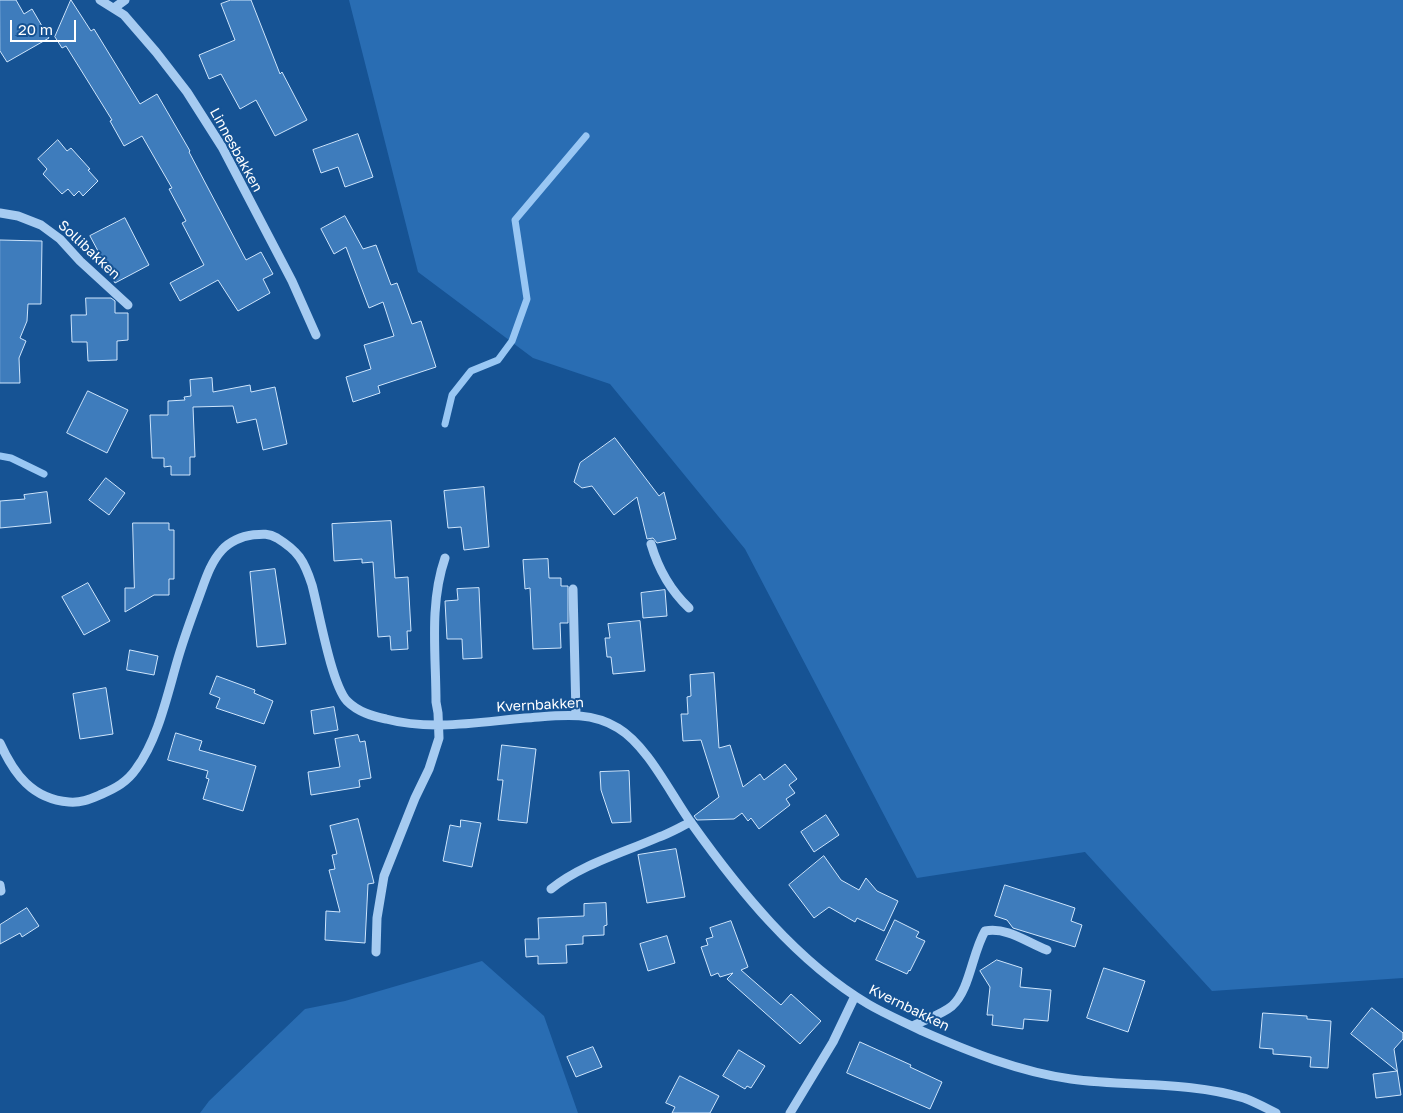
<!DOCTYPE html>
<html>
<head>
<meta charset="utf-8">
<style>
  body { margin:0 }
  #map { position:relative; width:1403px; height:1113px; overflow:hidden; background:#165394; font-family:"Golos Text",sans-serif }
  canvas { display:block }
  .scale { position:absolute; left:10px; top:20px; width:66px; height:22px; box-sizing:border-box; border:2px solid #fff; border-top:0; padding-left:6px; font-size:15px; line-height:18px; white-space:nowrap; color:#fff; -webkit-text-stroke:4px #165394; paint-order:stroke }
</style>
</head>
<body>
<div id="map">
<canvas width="1403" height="1113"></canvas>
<div class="scale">20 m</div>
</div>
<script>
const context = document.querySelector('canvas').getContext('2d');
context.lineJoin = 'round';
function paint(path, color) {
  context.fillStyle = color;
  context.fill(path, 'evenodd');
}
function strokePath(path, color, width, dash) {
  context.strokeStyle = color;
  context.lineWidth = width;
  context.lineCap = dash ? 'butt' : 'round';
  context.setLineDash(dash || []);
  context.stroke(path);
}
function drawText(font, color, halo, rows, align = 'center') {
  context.font = font + ' "Golos Text",sans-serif';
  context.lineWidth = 4;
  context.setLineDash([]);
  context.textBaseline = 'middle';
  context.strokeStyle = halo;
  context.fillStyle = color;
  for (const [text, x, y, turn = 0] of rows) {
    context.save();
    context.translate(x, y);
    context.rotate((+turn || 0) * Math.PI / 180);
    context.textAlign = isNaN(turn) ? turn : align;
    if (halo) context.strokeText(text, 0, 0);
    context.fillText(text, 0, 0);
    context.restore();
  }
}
const green = new Path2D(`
  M 349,0 L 1403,0 L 1403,978 L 1212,991 L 1085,852 L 917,878 L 745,549 L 610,384 L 533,358 L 418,272 Z
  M 482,961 L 544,1016 L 578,1113 L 200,1113 L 209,1101 L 305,1009 L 345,1001 Z`);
const stream = new Path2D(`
  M 445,424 L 452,395 L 471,371 L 498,360 L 512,341 L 527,299 L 515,220 L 586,136
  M 0,456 L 11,458 L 44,474`);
const building = new Path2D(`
  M 0,0 L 16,0 L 24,14 L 32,9 L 49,38 L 7,62 L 0,51 Z
  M 71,0 L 91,31 L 94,29 L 140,104 L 157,94 L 190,151 L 189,152 L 246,260 L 261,252 L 273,274 L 263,279 L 270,293 L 238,311 L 218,280 L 180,301 L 170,283 L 204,265 L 182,223 L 186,221 L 169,189 L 172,188 L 142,136 L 124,146 L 110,121 L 112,120 L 66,46 L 62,48 L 55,37 Z
  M 231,0 L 251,0 L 280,74 L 282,72 L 307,120 L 275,136 L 256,100 L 240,109 L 221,74 L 209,79 L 199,55 L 235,40 L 221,4 Z
  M 358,134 L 373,177 L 345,187 L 338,167 L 321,173 L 313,150 Z
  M 58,140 L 67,151 L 71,148 L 90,169 L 88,170 L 98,181 L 83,196 L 79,191 L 74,196 L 68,189 L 62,194 L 43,174 L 47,169 L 38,159 Z
  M 345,216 L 363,249 L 376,245 L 391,285 L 397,283 L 412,324 L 421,321 L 436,367 L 378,386 L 380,393 L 353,402 L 346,377 L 371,369 L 364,345 L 394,336 L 383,302 L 369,308 L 346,247 L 334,254 L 321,229 Z
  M 125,218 L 149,265 L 115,283 L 90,236 Z
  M 0,240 L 42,241 L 41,304 L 28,304 L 27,321 L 20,338 L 26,341 L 19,358 L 20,383 L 0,383 Z
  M 86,298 L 111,298 L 115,301 L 115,313 L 128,313 L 128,340 L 117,341 L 117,360 L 88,361 L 87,342 L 72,342 L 71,315 L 86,315 Z
  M 212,378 L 213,392 L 250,385 L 251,392 L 275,387 L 287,444 L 263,450 L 256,419 L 237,423 L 233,406 L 193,407 L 195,457 L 190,457 L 190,475 L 171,475 L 171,466 L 164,467 L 164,458 L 152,458 L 150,415 L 168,415 L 168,401 L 185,400 L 184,397 L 191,396 L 190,380 Z
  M 88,391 L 128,410 L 107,453 L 67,433 Z
  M 615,438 L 659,496 L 664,492 L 676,539 L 657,543 L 653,538 L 647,539 L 637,497 L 614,515 L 592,486 L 582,488 L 574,482 L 580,463 Z
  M 106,478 L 125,493 L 109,515 L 89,500 Z
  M 484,487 L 489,547 L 464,550 L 461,527 L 448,528 L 444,491 Z
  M 47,492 L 51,523 L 0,528 L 0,501 L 25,499 L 24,495 Z
  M 391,521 L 395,578 L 408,577 L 411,631 L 407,631 L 408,649 L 391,650 L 390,636 L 378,637 L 373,562 L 362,563 L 362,559 L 334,561 L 332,524 Z
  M 133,523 L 169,523 L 169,530 L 174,530 L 174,579 L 169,579 L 169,595 L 154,595 L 125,612 L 125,588 L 134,588 Z
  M 548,559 L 549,578 L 561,578 L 561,586 L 568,586 L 568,623 L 560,623 L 561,648 L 533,649 L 530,588 L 525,589 L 523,560 Z
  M 275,569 L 286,644 L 257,647 L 250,572 Z
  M 88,583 L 110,621 L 84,635 L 62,597 Z
  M 479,588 L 482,658 L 463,659 L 462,639 L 447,639 L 445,601 L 458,600 L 457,589 Z
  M 665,590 L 667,616 L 643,618 L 641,593 Z
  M 640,621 L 645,671 L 613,674 L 611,657 L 607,657 L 605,638 L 610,638 L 608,624 Z
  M 130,650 L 158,656 L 154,675 L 127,670 Z
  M 714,673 L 719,748 L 730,745 L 743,787 L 760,774 L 764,780 L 785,764 L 797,779 L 789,785 L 795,793 L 786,799 L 790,805 L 759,829 L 751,818 L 748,821 L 742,813 L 734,819 L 697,820 L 694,816 L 719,797 L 701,740 L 683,741 L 681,714 L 688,714 L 687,697 L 691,696 L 690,675 Z
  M 217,676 L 255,690 L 254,693 L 273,701 L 264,724 L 216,708 L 220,698 L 210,694 Z
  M 106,688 L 113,734 L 80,739 L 73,694 Z
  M 334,707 L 338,730 L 314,734 L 311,711 Z
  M 176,733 L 202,741 L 199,750 L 256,766 L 243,811 L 203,799 L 209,779 L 206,778 L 208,771 L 168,760 Z
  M 358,735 L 360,742 L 365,741 L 371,778 L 359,780 L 360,787 L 311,795 L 308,772 L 340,767 L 335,739 Z
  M 502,745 L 536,749 L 527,823 L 498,820 L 503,780 L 498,780 Z
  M 629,771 L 631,822 L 612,823 L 601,790 L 600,772 Z
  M 826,815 L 839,835 L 814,852 L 801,832 Z
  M 358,819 L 374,883 L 368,884 L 365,943 L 325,940 L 326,911 L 340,912 L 329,870 L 335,869 L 332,855 L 337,854 L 330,826 Z
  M 461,820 L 481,823 L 472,867 L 443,861 L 450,825 L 460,827 Z
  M 676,849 L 685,897 L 647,903 L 638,855 Z
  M 824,856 L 841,880 L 859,890 L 866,878 L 877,891 L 898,901 L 884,931 L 857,918 L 855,922 L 829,907 L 814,918 L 789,885 Z
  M 1005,885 L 1075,908 L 1071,921 L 1082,925 L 1075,947 L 1013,928 L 1007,920 L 995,916 Z
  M 606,903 L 607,925 L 604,926 L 604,935 L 583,936 L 583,944 L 566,945 L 567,963 L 538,964 L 538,956 L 526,957 L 525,939 L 539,939 L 538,918 L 584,916 L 584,904 Z
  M 27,908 L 39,926 L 22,937 L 20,933 L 0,944 L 0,925 Z
  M 895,920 L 919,932 L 916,937 L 925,941 L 910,971 L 909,970 L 907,974 L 876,960 Z
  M 731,921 L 748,967 L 741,970 L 781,1005 L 791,994 L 821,1021 L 800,1044 L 727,979 L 733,973 L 720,977 L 718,973 L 711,976 L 701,947 L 708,945 L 706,939 L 713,937 L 710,928 Z
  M 667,936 L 675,963 L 648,971 L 640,944 Z
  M 997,960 L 1022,968 L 1020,987 L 1051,990 L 1048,1021 L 1024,1019 L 1023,1029 L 992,1025 L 993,1015 L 987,1015 L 990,987 L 980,971 Z
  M 1104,968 L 1145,981 L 1128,1032 L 1087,1018 Z
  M 1372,1008 L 1403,1033 L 1403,1039 L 1394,1049 L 1401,1095 L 1376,1098 L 1373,1074 L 1397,1071 L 1351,1034 Z
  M 1263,1013 L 1307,1016 L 1307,1019 L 1331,1021 L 1328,1068 L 1310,1067 L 1311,1057 L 1273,1054 L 1273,1049 L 1260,1048 Z
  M 860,1042 L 911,1065 L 910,1067 L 942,1082 L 930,1109 L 847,1073 Z
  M 593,1047 L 602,1067 L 576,1077 L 567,1057 Z
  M 739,1050 L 765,1066 L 751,1088 L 747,1086 L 745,1089 L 723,1076 Z
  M 680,1076 L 719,1096 L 710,1113 L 672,1113 L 675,1107 L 666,1103 Z`);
const minor = new Path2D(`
  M 100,0 L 124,15 L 156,52 L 187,92 L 222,147 L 292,281 L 316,335
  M 114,8 L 125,0
  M 0,213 L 18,216 L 41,225 L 60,239 L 80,261 L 128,305
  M 651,544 C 658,568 671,591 689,608
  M 573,589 L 576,714
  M 0,743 C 14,774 32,799 69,802 C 82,803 90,799 102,794 C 116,788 127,782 136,769 C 159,738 168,691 179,655 C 185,635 192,616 199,597 C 205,581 210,563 222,550 C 229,542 242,536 252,535 C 262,534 268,533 277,538 C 298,551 304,560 312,585 C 319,611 331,683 347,701 C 358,712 372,716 386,719 C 431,731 479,722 525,718 C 557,716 589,710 618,728 C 648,746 671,795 692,824 C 739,890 797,962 868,1004 C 885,1014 904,1022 922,1031 C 970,1052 1020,1072 1071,1079 C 1129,1087 1188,1081 1244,1098 C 1255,1102 1266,1108 1276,1113
  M 0,885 L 1,891
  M 551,889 C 582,864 623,853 659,837 C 670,833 680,827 691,822
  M 376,952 L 377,918 L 384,876 L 415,798 L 429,769 L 439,738 L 438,713 L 436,702 C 436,655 429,604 445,558
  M 913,1026 C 926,1019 941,1015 952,1006 C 970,990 972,953 985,931 C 1008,927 1026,942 1047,950
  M 790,1113 L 833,1042 L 855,996`);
const streetNames = [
  ["Linnesbakken",236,150,61],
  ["Sollibakken",89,250,43],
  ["Kvernbakken",540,705,-3],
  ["Kvernbakken",909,1008,26]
];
paint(green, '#296db3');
strokePath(stream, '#99c7f4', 7);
paint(building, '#3e7cbc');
strokePath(building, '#cee5fc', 1);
strokePath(minor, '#a6cbf1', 9);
drawText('14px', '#fff', '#165394', streetNames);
</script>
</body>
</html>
